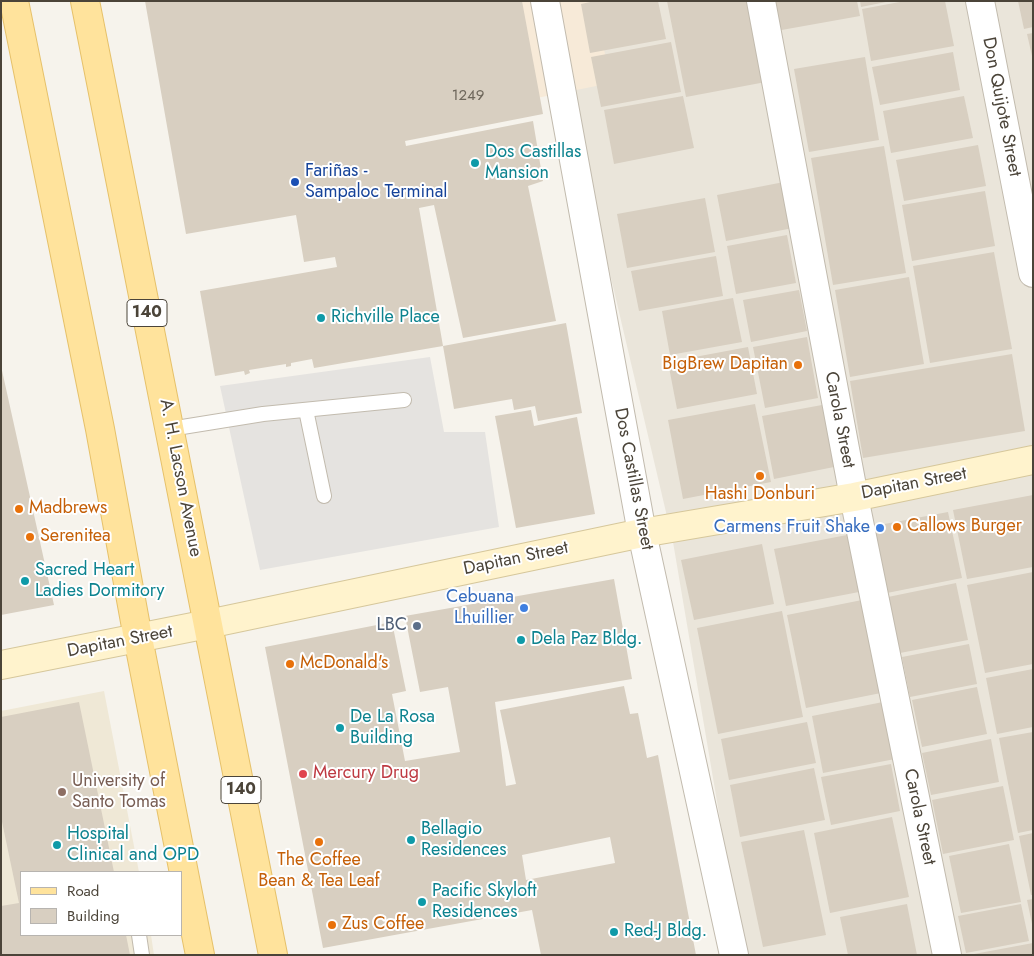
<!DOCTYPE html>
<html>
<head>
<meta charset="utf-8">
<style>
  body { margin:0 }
  #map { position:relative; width:1034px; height:956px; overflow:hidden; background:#f6f3ec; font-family:Jost,sans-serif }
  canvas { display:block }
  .frame { position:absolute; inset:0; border:2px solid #4b4439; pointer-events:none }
  .legend { position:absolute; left:20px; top:871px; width:162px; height:65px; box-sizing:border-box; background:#fff; border:1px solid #b7b4b0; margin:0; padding:6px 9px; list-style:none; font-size:15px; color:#4b4439 }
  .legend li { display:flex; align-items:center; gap:10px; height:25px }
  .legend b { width:25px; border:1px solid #b7b4b0 }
</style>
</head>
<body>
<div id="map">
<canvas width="1034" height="956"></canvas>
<div class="frame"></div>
<ul class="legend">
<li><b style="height:6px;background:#ffe39c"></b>Road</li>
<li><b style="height:14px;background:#d8cfc1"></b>Building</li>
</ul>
</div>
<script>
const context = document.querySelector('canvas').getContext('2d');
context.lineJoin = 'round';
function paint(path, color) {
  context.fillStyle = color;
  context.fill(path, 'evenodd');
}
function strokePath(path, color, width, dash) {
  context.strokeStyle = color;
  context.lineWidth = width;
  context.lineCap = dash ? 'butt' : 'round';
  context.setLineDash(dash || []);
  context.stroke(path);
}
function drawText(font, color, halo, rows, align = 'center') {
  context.font = font + ' Jost,sans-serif';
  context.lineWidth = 4;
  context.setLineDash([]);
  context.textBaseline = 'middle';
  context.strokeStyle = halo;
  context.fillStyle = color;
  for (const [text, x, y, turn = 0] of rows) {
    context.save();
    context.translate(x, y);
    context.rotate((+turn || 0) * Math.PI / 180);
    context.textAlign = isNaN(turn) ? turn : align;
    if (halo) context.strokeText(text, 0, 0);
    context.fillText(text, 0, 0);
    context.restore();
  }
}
const residential = new Path2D(`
  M 546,1 L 1033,1 L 1033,955 L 743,955 L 673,542 Z`);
const commercial = new Path2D(`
  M 498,1 L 594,1 L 611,83 L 517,102 Z`);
const education = new Path2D(`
  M 104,691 L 139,872 L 21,872 L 21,935 L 151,935 L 154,955 L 1,955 L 1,711 Z`);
const parking = new Path2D(`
  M 430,357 L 444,432 L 485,432 L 499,527 L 260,570 L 220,386 Z`);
const building = new Path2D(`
  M 145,1 L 522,1 L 543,114 L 405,141 L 406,146 L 533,121 L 543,181 L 528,186 L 556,321 L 463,338 L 434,205 L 419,208 L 443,346 L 566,323 L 582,413 L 538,421 L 535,406 L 514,410 L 512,399 L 454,409 L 443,346 L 314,368 L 312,359 L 291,363 L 291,366 L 286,367 L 286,364 L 249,370 L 250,373 L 245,375 L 244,371 L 215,376 L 200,291 L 337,267 L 335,257 L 304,262 L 296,215 L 186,234 Z
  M 595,1 L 658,1 L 666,39 L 590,53 L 581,4 Z
  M 667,1 L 755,1 L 771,81 L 686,97 Z
  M 771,1 L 857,1 L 860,16 L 776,31 Z
  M 860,1 L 886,1 L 886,2 L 861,7 Z
  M 905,1 L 945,1 L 954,46 L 871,61 L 862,9 Z
  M 1018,1 L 1033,1 L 1033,27 L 1024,29 Z
  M 1033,33 L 1033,56 L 1032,56 L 1027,34 Z
  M 671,42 L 681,92 L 601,107 L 591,57 Z
  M 953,52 L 960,90 L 880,105 L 872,67 Z
  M 865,57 L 879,140 L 809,152 L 794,69 Z
  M 683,96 L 694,148 L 614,164 L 604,110 Z
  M 964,96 L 973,138 L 891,153 L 883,111 Z
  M 978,145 L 986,186 L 904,201 L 896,160 Z
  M 884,146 L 906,273 L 833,285 L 811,158 Z
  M 784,182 L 793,228 L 726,241 L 717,195 Z
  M 985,191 L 995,246 L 912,261 L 902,205 Z
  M 705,198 L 715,252 L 627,268 L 617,214 Z
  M 787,235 L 796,283 L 736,294 L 727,246 Z
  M 994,252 L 1012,349 L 930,363 L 913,266 Z
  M 716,256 L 723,296 L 639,311 L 631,271 Z
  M 909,277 L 924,364 L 850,377 L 835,290 Z
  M 799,290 L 807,331 L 751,342 L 743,300 Z
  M 733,298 L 742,342 L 670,355 L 662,311 Z
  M 807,337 L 818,398 L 765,408 L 753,347 Z
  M 748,347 L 757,394 L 677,409 L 668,362 Z
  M 1012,354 L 1025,431 L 863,458 L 850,381 Z
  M 1,366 L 54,605 L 1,615 Z
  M 755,404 L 771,482 L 683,499 L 668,420 Z
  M 822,405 L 834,467 L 774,479 L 762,416 Z
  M 531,410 L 534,426 L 577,417 L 595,514 L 516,528 L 495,416 Z
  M 1033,495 L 1033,567 L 967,579 L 953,510 Z
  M 948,512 L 962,578 L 887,593 L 874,526 Z
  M 847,535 L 859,592 L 786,606 L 774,549 Z
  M 762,544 L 774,604 L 694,620 L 681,560 Z
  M 1033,572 L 1033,664 L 985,673 L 967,585 Z
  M 614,579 L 632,679 L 495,702 L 506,786 L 516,784 L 500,710 L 624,686 L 630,714 L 638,713 L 647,758 L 658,755 L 696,955 L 541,955 L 532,910 L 323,948 L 265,647 L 392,622 L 406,691 L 392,694 L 405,761 L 460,752 L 448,687 L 420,692 L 405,616 ZM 610,837 L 615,863 L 526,880 L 522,855 Z
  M 956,583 L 968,640 L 900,653 L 888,597 Z
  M 867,599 L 886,692 L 806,708 L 787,615 Z
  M 782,611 L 803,717 L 718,734 L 697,628 Z
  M 969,644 L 977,684 L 910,697 L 902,657 Z
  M 1033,669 L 1033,727 L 997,734 L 986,678 Z
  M 977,687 L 987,734 L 922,747 L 912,700 Z
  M 79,702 L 114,872 L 21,872 L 21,935 L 126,935 L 130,955 L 1,955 L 1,906 L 19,903 L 1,817 L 1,717 Z
  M 883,702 L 895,759 L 823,773 L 812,716 Z
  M 807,722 L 816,763 L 729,780 L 721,739 Z
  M 1033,732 L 1033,830 L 1018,833 L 999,738 Z
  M 991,739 L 999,782 L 931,795 L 922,753 Z
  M 891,764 L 900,811 L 831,825 L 821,777 Z
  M 814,768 L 825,820 L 740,837 L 730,785 Z
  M 1003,786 L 1014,840 L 943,854 L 932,800 Z
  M 892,817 L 909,897 L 830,913 L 814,833 Z
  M 804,830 L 826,935 L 763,947 L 741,842 Z
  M 1033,833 L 1033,895 L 1031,895 L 1019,836 Z
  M 1009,844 L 1021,902 L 961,913 L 949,856 Z
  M 1033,899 L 1033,924 L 1032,924 L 1027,900 Z
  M 907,904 L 917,955 L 848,955 L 840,917 Z
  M 1021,904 L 1029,941 L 966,953 L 958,916 Z
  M 1033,943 L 1033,955 L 975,955 L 974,954 Z`);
const lane = new Path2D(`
  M 306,410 L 324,496
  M 170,429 L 263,414 L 404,400
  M 139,935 L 142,955`);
const street = new Path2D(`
  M 545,1 L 642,533 L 734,955
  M 761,1 L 854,497 L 947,955
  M 980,1 L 1033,273`);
const secondary = new Path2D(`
  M 1,665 L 208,624 L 642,533 L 854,497 L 1033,460`);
const primary = new Path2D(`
  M 14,1 L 100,429 L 138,638 L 200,955
  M 85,1 L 273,955`);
const markers = [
  [475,163,5,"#0f9aa8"],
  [295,182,5,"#1a4fb4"],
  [321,318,5,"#0f9aa8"],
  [798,365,5,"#e8710a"],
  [760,476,5,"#e8710a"],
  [19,509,5,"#e8710a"],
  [897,527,5,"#e8710a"],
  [880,528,5,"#3f7fe0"],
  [30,537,5,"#e8710a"],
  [25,581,5,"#0f9aa8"],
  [524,608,5,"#3f7fe0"],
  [417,626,5,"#5c6f8a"],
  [521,640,5,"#0f9aa8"],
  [290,664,5,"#e8710a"],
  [340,728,5,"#0f9aa8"],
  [303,774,5,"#e0444e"],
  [62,792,5,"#8d6e63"],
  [411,840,5,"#0f9aa8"],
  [319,842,5,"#e8710a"],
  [57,845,5,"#0f9aa8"],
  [422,902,5,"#0f9aa8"],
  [332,925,5,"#e8710a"],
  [614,932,5,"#0f9aa8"]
];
const numberNames = [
  ["1249",468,96]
];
const shields = [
  [147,313,40],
  [241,790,40]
];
const shieldNames = [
  ["140",147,313],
  ["140",241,790]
];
const streetNames = [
  ["Don Quijote Street",1001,107,79],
  ["Carola Street",839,420,79],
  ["A. H. Lacson Avenue",180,478,79],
  ["Dos Castillas Street",633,479,79],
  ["Dapitan Street",914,484,-11],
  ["Dapitan Street",516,559,-12],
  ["Dapitan Street",120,642,-11],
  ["Carola Street",919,817,78]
];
const cultureNames = [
  ["Dos Castillas",485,153],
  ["Mansion",485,174],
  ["Richville Place",331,318],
  ["Sacred Heart",35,571],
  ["Ladies Dormitory",35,592],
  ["Dela Paz Bldg.",531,640],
  ["De La Rosa",350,718],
  ["Building",350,739],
  ["Bellagio",421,830],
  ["Residences",421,851],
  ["Hospital",67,835],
  ["Clinical and OPD",67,856],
  ["Pacific Skyloft",432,892],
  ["Residences",432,913],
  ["Red-J Bldg.",624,932]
];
const transitNames = [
  ["Fariñas -",305,172],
  ["Sampaloc Terminal",305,193]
];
const foodNames = [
  ["BigBrew Dapitan",788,365,"right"],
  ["Hashi Donburi",760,495,"center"],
  ["Madbrews",29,509],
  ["Callows Burger",907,527],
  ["Serenitea",40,537],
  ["McDonald's",300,664],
  ["The Coffee",319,861,"center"],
  ["Bean & Tea Leaf",319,882,"center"],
  ["Zus Coffee",342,925]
];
const shopNames = [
  ["Carmens Fruit Shake",870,528],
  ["Cebuana",514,598],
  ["Lhuillier",514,619]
];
const serviceNames = [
  ["LBC",407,626]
];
const healthNames = [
  ["Mercury Drug",313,774]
];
const educationNames = [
  ["University of",72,782],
  ["Santo Tomas",72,803]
];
paint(residential, '#eae5da');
paint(commercial, '#f7ead8');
paint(education, '#efe8d6');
paint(parking, '#e5e3e0');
paint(building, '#d8cfc1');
strokePath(lane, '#c2bbae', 16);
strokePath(street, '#c2bbae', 30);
strokePath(secondary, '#d6c79b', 30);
strokePath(primary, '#e6c16a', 30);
strokePath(lane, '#fff', 14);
strokePath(street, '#fff', 28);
strokePath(secondary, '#fff3cd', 28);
strokePath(primary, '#ffe39c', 28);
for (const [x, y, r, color] of markers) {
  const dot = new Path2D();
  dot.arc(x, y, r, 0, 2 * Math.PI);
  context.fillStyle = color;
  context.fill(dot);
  strokePath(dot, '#fff', 2);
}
drawText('15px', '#6e675b', null, numberNames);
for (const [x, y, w] of shields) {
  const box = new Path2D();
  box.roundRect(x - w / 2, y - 13.5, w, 27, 4);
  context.fillStyle = '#fff';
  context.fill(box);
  strokePath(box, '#4b4439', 1);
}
drawText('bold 16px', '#4b4439', null, shieldNames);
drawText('18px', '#4b4439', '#fff', streetNames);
drawText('18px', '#0d838f', '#fff', cultureNames, 'left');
drawText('18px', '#164399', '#fff', transitNames, 'left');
drawText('18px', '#c56008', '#fff', foodNames, 'left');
drawText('18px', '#366cbe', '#fff', shopNames, 'right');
drawText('18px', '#4e5e75', '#fff', serviceNames, 'right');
drawText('18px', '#be3a42', '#fff', healthNames, 'left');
drawText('18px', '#785e54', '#fff', educationNames, 'left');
</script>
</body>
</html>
